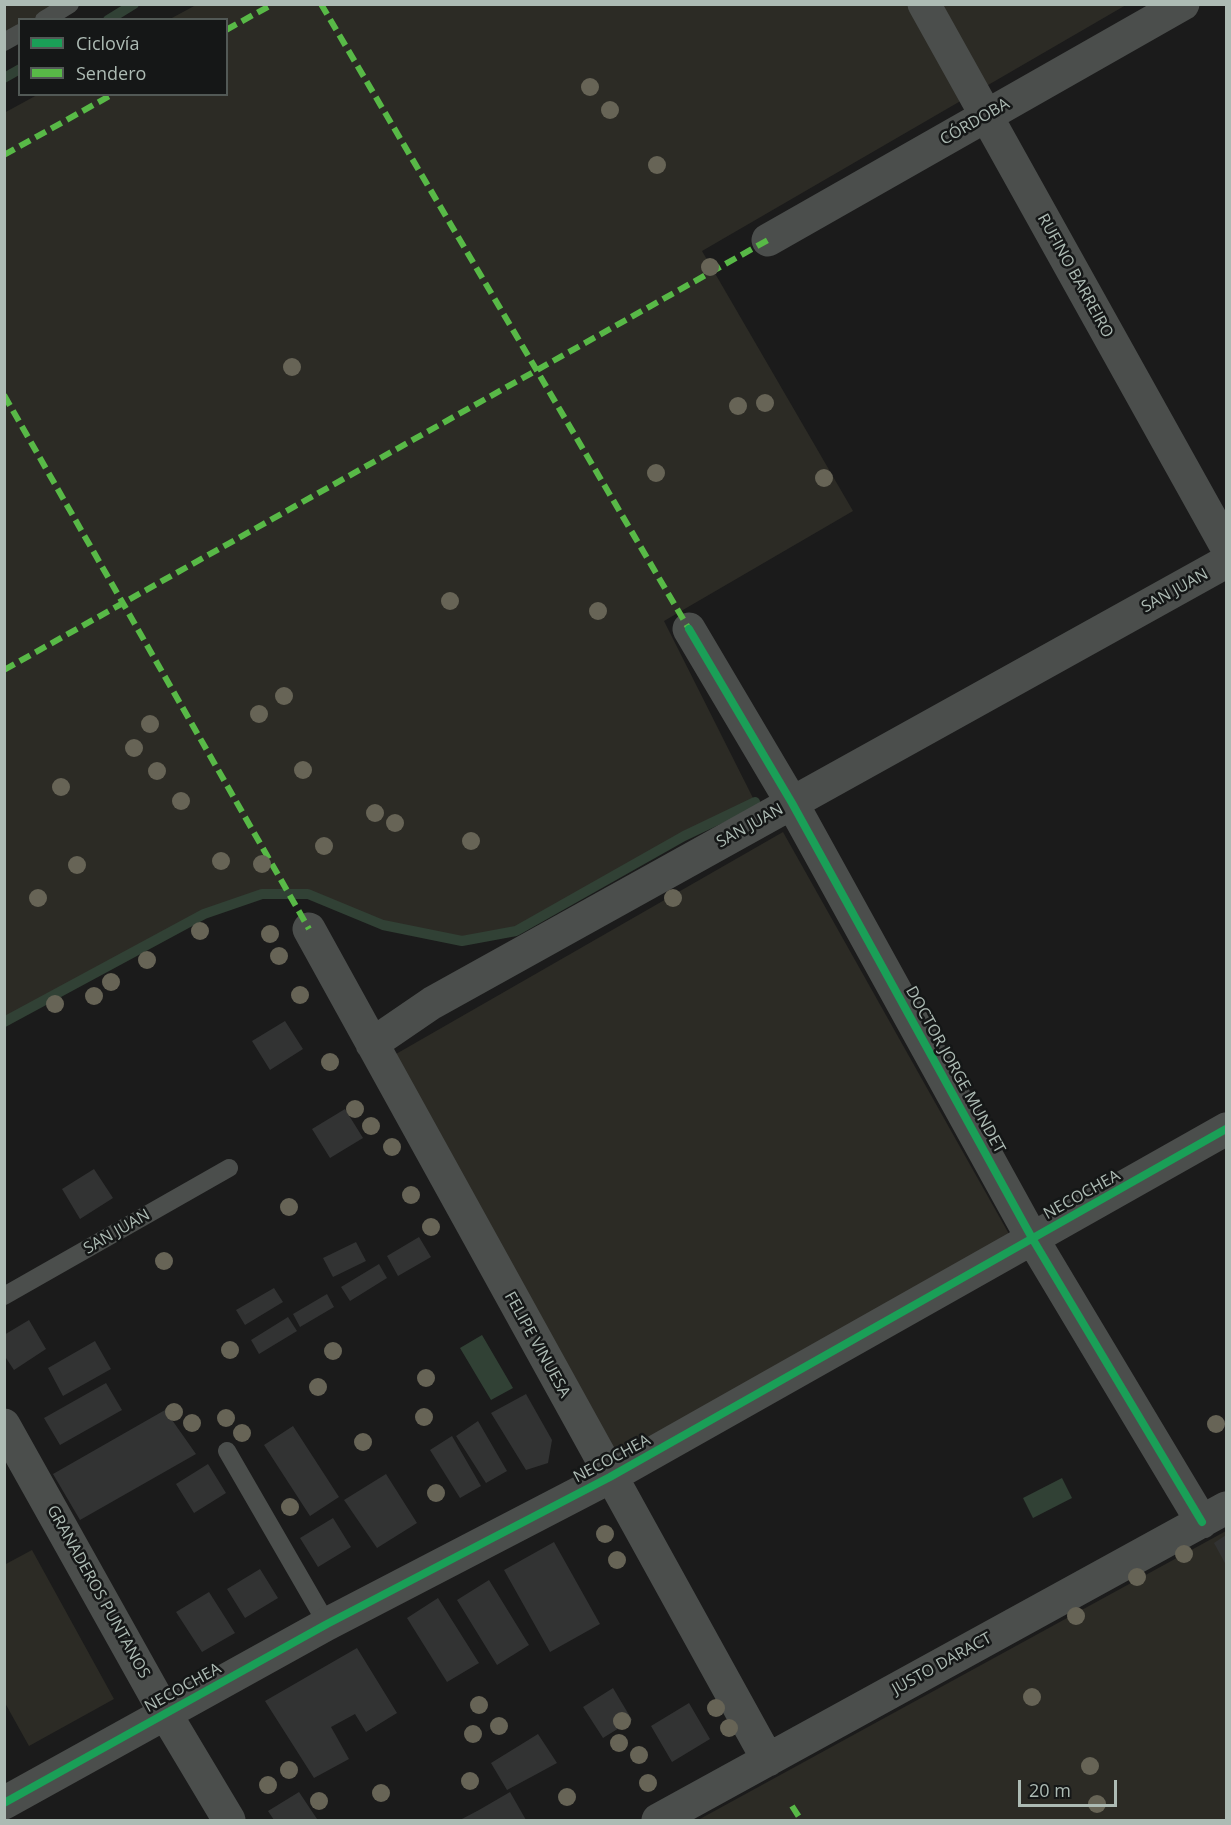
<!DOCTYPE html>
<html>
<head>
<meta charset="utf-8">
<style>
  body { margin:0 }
  #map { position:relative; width:1231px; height:1825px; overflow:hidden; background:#1b1b1b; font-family:"Open Sans",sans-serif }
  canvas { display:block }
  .frame { position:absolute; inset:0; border:6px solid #adbbb4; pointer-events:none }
  .legend { position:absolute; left:18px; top:18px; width:210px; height:78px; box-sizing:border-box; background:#151717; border:2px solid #525956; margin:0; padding:8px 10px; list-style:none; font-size:18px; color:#adbbb4 }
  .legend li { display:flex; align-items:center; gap:12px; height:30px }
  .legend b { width:30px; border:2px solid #525956 }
  .scale { position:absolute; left:1018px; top:1780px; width:99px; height:27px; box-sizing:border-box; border:3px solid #adbbb4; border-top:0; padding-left:8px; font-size:18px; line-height:21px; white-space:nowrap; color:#adbbb4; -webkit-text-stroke:4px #151717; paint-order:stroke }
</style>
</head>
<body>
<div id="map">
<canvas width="1231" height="1825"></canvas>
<div class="frame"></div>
<ul class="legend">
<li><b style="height:8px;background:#1a9f57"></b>Ciclovía</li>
<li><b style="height:8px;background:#58b947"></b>Sendero</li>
</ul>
<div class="scale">20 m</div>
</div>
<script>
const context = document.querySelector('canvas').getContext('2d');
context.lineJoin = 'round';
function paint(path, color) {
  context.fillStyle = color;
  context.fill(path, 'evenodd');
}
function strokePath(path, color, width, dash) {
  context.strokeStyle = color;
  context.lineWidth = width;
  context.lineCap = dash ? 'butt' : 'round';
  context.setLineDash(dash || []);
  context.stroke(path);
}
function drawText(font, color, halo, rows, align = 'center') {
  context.font = font + ' "Open Sans",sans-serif';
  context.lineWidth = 5;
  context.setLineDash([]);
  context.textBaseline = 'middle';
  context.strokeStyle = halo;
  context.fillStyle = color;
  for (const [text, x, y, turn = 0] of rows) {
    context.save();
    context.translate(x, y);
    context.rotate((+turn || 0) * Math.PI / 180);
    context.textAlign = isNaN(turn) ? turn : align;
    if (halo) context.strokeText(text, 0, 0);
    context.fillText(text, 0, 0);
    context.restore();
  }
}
const green = new Path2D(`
  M 4,5 L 71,5 L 44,19 L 20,20 L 19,34 L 5,42 Z
  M 196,5 L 1126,5 L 702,251 L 853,511 L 664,621 L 755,802 L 684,836 L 516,931 L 462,941 L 383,925 L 308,894 L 262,894 L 204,914 L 5,1023 L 4,113 L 37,95 L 226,94 L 226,20 L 170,19 Z
  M 783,832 L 1009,1234 L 613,1459 L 396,1054 Z
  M 1226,1531 L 1226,1820 L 698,1820 Z
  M 32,1550 L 114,1699 L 29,1746 L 5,1703 L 4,1565 Z`);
const water = new Path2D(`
  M 482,1335 L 513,1388 L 491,1400 L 460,1348 Z
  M 1062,1478 L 1072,1498 L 1033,1518 L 1023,1498 Z`);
const stream = new Path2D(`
  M 108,20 L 134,4
  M 4,78 L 20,69
  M 4,1022 L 204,914 L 262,894 L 308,894 L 383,925 L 462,941 L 516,931 L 684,836 L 755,802`);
const building = new Path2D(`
  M 285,1021 L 303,1049 L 270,1070 L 252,1041 Z
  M 345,1109 L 363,1138 L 330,1158 L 312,1129 Z
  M 94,1169 L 113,1198 L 80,1219 L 62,1189 Z
  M 419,1237 L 431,1257 L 398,1276 L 387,1256 Z
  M 356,1242 L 366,1261 L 333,1277 L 323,1258 Z
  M 379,1264 L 387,1278 L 350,1301 L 341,1287 Z
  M 274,1288 L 283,1302 L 245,1325 L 236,1310 Z
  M 327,1294 L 334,1307 L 300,1327 L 293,1314 Z
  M 288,1317 L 297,1331 L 259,1354 L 251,1340 Z
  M 29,1320 L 46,1349 L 14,1370 L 4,1355 L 4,1335 Z
  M 95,1341 L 111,1369 L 63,1396 L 48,1368 Z
  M 106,1383 L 122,1410 L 60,1445 L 44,1418 Z
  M 526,1394 L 552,1440 L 548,1463 L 526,1470 L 491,1413 Z
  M 165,1410 L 196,1454 L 80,1520 L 53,1474 Z
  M 478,1421 L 507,1471 L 486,1483 L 456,1436 Z
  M 293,1426 L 339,1497 L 310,1516 L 264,1445 Z
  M 452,1436 L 481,1486 L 460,1498 L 430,1450 Z
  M 208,1464 L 226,1493 L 194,1513 L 176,1484 Z
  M 386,1474 L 417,1523 L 377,1548 L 344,1500 Z
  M 333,1518 L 351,1547 L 318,1567 L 300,1538 Z
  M 1226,1535 L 1226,1565 L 1214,1543 Z
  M 554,1542 L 600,1624 L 550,1652 L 504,1570 Z
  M 260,1569 L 278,1598 L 245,1618 L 227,1589 Z
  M 489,1580 L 529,1645 L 497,1665 L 457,1600 Z
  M 209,1592 L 235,1633 L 202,1652 L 176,1612 Z
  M 438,1598 L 479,1663 L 447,1682 L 407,1618 Z
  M 357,1648 L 397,1713 L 366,1732 L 355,1714 L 331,1727 L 349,1759 L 314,1778 L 265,1701 Z
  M 613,1688 L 632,1720 L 603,1738 L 583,1707 Z
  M 689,1703 L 710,1739 L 672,1762 L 651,1726 Z
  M 538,1734 L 557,1763 L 507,1790 L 491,1763 Z
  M 299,1792 L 317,1819 L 274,1820 L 268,1811 Z
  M 510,1792 L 526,1820 L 460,1820 L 479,1810 Z`);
const lane = new Path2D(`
  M 44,20 L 70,4
  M 4,42 L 20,33
  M 4,1296 L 229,1168
  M 227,1451 L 327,1624`);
const street = new Path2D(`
  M 924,4 L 1226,546
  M 768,240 L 1183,4
  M 689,629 L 792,803 L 1032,1238 L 1202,1522
  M 309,929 L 768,1760
  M 372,1044 L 432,1003 L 1226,562
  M 4,1425 L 165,1713 L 229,1820
  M 4,1803 L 327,1624 L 610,1477 L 1226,1129
  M 658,1820 L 1226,1508`);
const quiet = new Path2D(`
  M 321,4 L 689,629
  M 226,30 L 273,4
  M 4,155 L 113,94
  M 4,395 L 309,929
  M 4,670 L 768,240
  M 792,1806 L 801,1820`);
const cycleway = new Path2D(`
  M 689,629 L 792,803 L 1032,1238 L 1202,1522
  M 4,1803 L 327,1624 L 610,1477 L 1226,1129`);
const trees = [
  [590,87],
  [610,110],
  [657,165],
  [710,267],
  [292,367],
  [765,403],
  [738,406],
  [656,473],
  [824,478],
  [450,601],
  [598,611],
  [284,696],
  [259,714],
  [150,724],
  [134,748],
  [303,770],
  [157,771],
  [61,787],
  [181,801],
  [375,813],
  [395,823],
  [471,841],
  [324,846],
  [221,861],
  [262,864],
  [77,865],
  [38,898],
  [673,898],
  [200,931],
  [270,934],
  [279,956],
  [147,960],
  [111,982],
  [300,995],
  [94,996],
  [55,1004],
  [330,1062],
  [355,1109],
  [371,1126],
  [392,1147],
  [411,1195],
  [289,1207],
  [431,1227],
  [164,1261],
  [230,1350],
  [333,1351],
  [426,1378],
  [318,1387],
  [174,1412],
  [424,1417],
  [226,1418],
  [192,1423],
  [1216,1424],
  [242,1433],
  [363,1442],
  [436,1493],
  [290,1507],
  [605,1534],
  [1184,1554],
  [617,1560],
  [1137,1577],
  [1076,1616],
  [1032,1697],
  [479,1705],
  [716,1708],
  [622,1721],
  [499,1726],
  [729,1728],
  [473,1734],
  [619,1743],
  [639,1755],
  [1090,1766],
  [289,1770],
  [470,1781],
  [648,1783],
  [268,1785],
  [381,1793],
  [567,1797],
  [319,1801],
  [1097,1804]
];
const streetNames = [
  ["CÓRDOBA",975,122,-30],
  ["RUFINO BARREIRO",1075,276,61],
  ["SAN JUAN",1175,591,-29],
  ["SAN JUAN",750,826,-29],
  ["DOCTOR JORGE MUNDET",955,1070,61],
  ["NECOCHEA",1082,1195,-29],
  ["SAN JUAN",117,1232,-30],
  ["FELIPE VINUESA",537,1345,61],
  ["NECOCHEA",612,1459,-28],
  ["GRANADEROS PUNTANOS",98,1592,61],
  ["JUSTO DARACT",942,1664,-29],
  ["NECOCHEA",183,1688,-29]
];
paint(green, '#2c2b25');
paint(water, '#314135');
strokePath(stream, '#314135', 10);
paint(building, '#323333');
strokePath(lane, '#4b4e4c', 18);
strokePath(street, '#4b4e4c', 33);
strokePath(quiet, '#58b947', 6, [12, 6]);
strokePath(cycleway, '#1a9f57', 8);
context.fillStyle = '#676456';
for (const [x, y] of trees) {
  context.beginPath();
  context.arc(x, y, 9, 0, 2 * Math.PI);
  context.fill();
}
drawText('16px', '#adbbb4', '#151717', streetNames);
</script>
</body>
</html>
